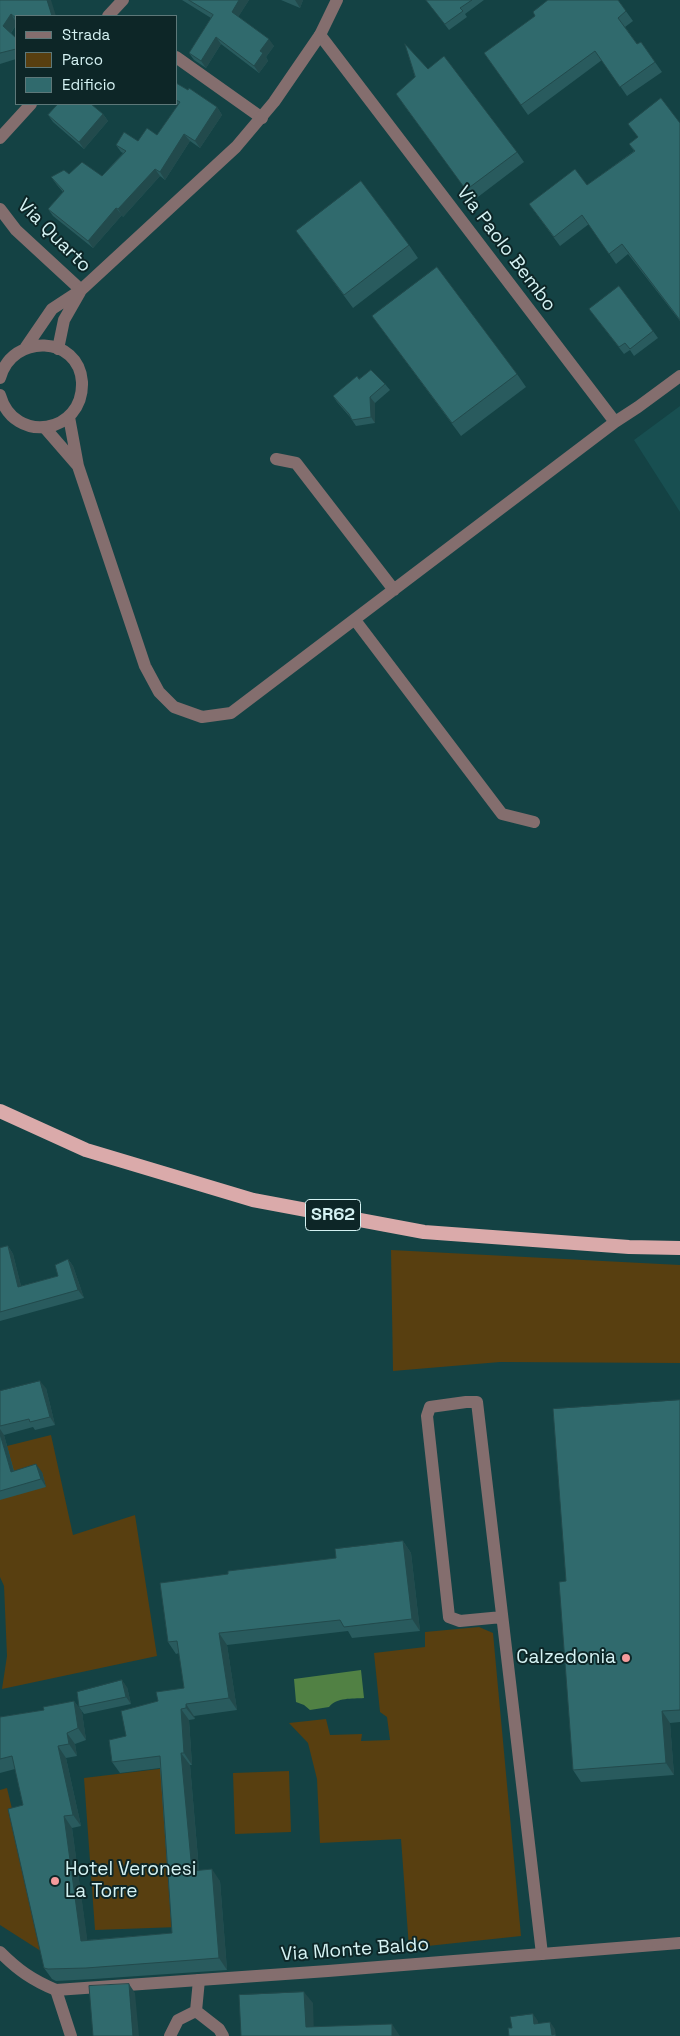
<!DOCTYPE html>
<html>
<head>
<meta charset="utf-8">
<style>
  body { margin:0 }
  #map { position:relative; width:680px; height:2036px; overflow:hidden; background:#144244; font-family:"Space Grotesk",sans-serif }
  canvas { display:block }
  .legend { position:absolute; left:15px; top:15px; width:162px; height:90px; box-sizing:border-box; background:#0d2627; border:1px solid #5d7879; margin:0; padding:6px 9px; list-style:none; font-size:15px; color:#d5f2f3 }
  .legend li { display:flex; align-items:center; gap:10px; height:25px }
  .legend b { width:25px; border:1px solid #5d7879 }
</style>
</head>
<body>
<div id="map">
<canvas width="680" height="2036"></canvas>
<ul class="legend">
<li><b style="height:6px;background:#846e6e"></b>Strada</li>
<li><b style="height:14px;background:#583f10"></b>Parco</li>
<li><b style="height:14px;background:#306a6d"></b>Edificio</li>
</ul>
</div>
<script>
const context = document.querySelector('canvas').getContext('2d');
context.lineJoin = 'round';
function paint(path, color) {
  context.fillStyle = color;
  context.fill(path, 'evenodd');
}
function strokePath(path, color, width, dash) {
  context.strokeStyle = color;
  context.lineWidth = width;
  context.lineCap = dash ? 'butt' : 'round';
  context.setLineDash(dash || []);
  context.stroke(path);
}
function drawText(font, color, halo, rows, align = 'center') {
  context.font = font + ' "Space Grotesk",sans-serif';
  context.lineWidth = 4;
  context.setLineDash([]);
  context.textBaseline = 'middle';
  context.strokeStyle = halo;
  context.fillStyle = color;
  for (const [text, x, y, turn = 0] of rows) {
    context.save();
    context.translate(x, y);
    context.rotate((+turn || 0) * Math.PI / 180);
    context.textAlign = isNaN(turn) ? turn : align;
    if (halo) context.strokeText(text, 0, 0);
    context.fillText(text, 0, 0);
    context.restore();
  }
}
const built = new Path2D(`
  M 680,406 L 680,512 L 634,440 Z`);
const green = new Path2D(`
  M 391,1250 L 680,1265 L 680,1363 L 500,1362 L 393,1371 Z
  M 51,1435 L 73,1535 L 135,1515 L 157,1656 L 2,1689 L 7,1656 L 4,1586 L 0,1577 L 0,1484 L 14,1472 L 7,1446 Z
  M 479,1627 L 493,1633 L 521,1936 L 409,1948 L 401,1839 L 320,1843 L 317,1779 L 308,1743 L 289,1723 L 326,1719 L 330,1735 L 362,1734 L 361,1741 L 390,1740 L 387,1717 L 380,1712 L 374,1653 L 425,1647 L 425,1632 Z
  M 167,1768 L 178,1927 L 95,1930 L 84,1778 Z
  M 289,1771 L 291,1832 L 235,1834 L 233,1773 Z
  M 7,1788 L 47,1955 L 0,1925 L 0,1790 Z`);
const water = new Path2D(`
  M 361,1670 L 364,1698 C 352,1699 337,1697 329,1707 L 310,1710 L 304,1705 L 296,1702 L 294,1679 Z`);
const minor = new Path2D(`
  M 108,16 L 123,0
  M 320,35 L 615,422 L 638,407 L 680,376
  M 176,57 L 262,118
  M 0,138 L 31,104
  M 0,209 L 16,230 L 81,290
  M 69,417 L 78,466 L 145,666 L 159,692 L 174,707 L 202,717 L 231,713 L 615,422
  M 45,428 L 78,466
  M 276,459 L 296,463 L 394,590
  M 355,620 L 502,814 L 534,822
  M 502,1617 L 460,1621 L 449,1617 L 427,1416 L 430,1407 L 466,1402 L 477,1402 L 542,1954
  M 56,1990 L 71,2036
  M 196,2011 L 219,2029 L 223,2036
  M 196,2011 L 199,1980
  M 170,2036 L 178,2020 L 196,2011`);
const tertiary = new Path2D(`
  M 26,347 L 52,309 L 81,290 L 236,147 L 274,102 L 320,35 L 337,0
  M 58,349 L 64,320 L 80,292
  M 0,378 C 12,333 79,335 82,382 C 84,434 14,445 0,395
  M 0,1952 C 18,1970 32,1980 56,1990 L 328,1971 L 680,1943`);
const trunk = new Path2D(`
  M 0,1111 L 86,1150 L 253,1200 L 424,1232 L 629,1247 L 680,1248`);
const wall = new Path2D(`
  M 0,0 L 16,16 L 16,25 L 11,33 L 16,38 L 16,59 L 0,64 Z
  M 182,0 L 249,0 L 238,17 L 274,46 L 266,57 L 268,61 L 259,73 L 221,44 L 206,68 L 194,60 L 189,53 L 211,18 Z
  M 281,0 L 303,0 L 300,8 Z
  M 426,0 L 484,0 L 465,14 L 467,17 L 449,30 Z
  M 618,0 L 633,21 L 625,27 L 637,44 L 641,42 L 662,72 L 627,96 L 602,60 L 528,115 L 484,53 Z
  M 428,69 L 517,152 L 524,162 L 474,200 L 403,104 Z
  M 176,83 L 217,107 L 222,115 L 200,148 L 190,141 L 165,180 L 160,176 L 123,217 L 122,215 L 93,248 L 53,216 L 48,209 L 63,192 L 57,185 L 51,177 L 69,174 L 102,176 L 123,153 L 121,152 L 116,145 L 138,141 L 157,135 L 178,105 L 176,103 Z
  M 103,114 L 108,121 L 84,149 L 53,122 L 48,115 Z
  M 680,123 L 680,321 L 628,254 L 616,264 L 589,224 L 560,246 L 529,204 L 587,185 L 634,151 L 629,144 L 638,137 L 628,124 Z
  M 296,231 L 409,245 L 418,258 L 353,308 Z
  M 589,309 L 653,331 L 658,338 L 634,356 L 630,350 L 624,354 Z
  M 372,316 L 517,374 L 526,387 L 461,436 Z
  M 359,379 L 385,384 L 390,390 L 375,403 L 375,423 L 356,426 L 350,417 L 337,402 L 333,396 Z
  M 8,1246 L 13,1254 L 21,1286 L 58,1276 L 68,1259 L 73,1266 L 84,1298 L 0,1321 L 0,1248 Z
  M 46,1388 L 55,1425 L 35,1430 L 33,1427 L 4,1435 L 14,1471 L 42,1472 L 46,1487 L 0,1500 L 0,1391 Z
  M 680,1400 L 680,1722 L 670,1723 L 674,1775 L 581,1782 L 573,1770 L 566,1581 Z
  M 403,1541 L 411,1553 L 420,1631 L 352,1638 L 348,1631 L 227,1645 L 237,1710 L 194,1716 L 195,1719 L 189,1720 L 192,1765 L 190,1765 L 199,1870 L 220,1881 L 227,1970 L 94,1979 L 56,1981 L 52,1979 L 44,1968 L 23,1805 L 15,1769 L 0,1773 L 0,1717 L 44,1710 L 74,1701 L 82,1712 L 86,1740 L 75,1744 L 77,1756 L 66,1758 L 81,1826 L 72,1828 L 87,1940 L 172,1933 L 160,1768 L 120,1773 L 112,1762 L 126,1736 L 158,1701 L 184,1688 L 179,1653 L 176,1654 L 168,1642 L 336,1558 Z
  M 127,1687 L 131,1704 L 84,1714 L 79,1707 Z`);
const shadedWall = new Path2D(`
  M 47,0 L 51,0 L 56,16 L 52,16 Z
  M 239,0 L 249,0 L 237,19 L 232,12 Z
  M 295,0 L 303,0 L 300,8 Z
  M 11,14 L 16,22 L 16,25 L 9,35 L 3,26 Z
  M 216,37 L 221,44 L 206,68 L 201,61 Z
  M 269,39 L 274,46 L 266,57 L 268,61 L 259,73 L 254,66 L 260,51 Z
  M 217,107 L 222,115 L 200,148 L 195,141 Z
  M 103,114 L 108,121 L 84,149 L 79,142 Z
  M 184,134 L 190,141 L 165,180 L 160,172 Z
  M 155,169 L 160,176 L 123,217 L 118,209 Z
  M 116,208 L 122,215 L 93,248 L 88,241 Z
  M 370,397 L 375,403 L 375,423 L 371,417 Z
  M 8,1246 L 13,1254 L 23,1294 L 18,1287 Z
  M 68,1259 L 73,1266 L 84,1298 L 78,1290 Z
  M 40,1381 L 46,1388 L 55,1425 L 50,1417 Z
  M 0,1429 L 4,1435 L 16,1480 L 11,1472 L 0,1434 Z
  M 36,1464 L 42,1472 L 46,1487 L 41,1479 Z
  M 403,1541 L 411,1553 L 420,1631 L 412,1619 Z
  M 219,1633 L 227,1645 L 237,1710 L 229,1698 Z
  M 122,1680 L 127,1687 L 131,1704 L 126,1697 Z
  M 74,1701 L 82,1712 L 86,1740 L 78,1728 Z
  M 186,1704 L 194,1716 L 195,1719 L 186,1708 Z
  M 181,1709 L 189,1720 L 192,1765 L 184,1753 Z
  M 662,1711 L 670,1723 L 674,1775 L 666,1763 Z
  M 67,1733 L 75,1744 L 77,1756 L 69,1744 Z
  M 58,1746 L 66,1758 L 81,1826 L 73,1815 Z
  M 181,1753 L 190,1765 L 200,1882 L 192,1871 Z
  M 64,1816 L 72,1828 L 89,1952 L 81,1941 Z
  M 212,1869 L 220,1881 L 227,1970 L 219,1958 Z
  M 129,1984 L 135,1993 L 139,2036 L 133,2036 Z
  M 304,1992 L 313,2003 L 314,2036 L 306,2027 Z
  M 533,2014 L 538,2021 L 539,2031 L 534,2024 Z
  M 550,2022 L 555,2029 L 556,2036 L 552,2035 Z
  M 392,2024 L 400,2036 L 392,2036 Z`);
const building = new Path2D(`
  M 0,0 L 47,0 L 52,16 L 16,16 L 16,18 L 11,14 L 3,26 L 16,38 L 16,49 L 0,53 Z
  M 189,0 L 239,0 L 232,12 L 269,39 L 260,51 L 263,53 L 254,66 L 216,37 L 201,61 L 189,53 L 213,15 Z
  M 426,0 L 472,0 L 460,8 L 463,11 L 445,24 Z
  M 548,0 L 618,0 L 626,11 L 618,18 L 637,44 L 641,42 L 655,62 L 620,87 L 595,51 L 521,105 L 484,53 L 535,16 L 533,12 Z
  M 405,44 L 428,69 L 444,56 L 517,152 L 466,190 L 396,94 L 415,77 Z
  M 176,83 L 188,90 L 189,88 L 217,107 L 195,141 L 184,134 L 160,172 L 155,169 L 118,209 L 116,208 L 88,241 L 48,209 L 64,191 L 51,177 L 64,170 L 69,174 L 82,162 L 102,176 L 126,151 L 116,145 L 124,132 L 138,141 L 147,128 L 157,135 L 180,102 L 176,100 Z
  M 661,98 L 680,123 L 680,320 L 622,244 L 609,254 L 582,215 L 554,237 L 529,204 L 575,169 L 587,185 L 635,151 L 629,144 L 638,137 L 628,124 Z
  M 58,104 L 91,104 L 103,114 L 79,142 L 48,115 Z
  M 361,181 L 409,245 L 344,295 L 296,231 Z
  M 437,267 L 517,374 L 452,423 L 372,316 Z
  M 619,286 L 653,331 L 630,349 L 625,343 L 619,347 L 589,309 Z
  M 371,370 L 385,384 L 370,397 L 371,417 L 352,420 L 349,414 L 333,396 L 357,376 L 359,379 Z
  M 8,1246 L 18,1287 L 58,1276 L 55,1265 L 68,1259 L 78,1290 L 0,1312 L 0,1248 Z
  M 40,1381 L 50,1417 L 30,1422 L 29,1419 L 0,1426 L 0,1391 Z
  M 680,1400 L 680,1710 L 662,1711 L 666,1763 L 573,1770 L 559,1582 L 566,1581 L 553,1409 Z
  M 0,1434 L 11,1472 L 36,1464 L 41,1479 L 0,1491 Z
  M 403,1541 L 412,1619 L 344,1627 L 340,1620 L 219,1633 L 229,1698 L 186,1704 L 186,1708 L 181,1709 L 184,1753 L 181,1753 L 192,1871 L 212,1869 L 219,1958 L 86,1968 L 48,1969 L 44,1968 L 8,1809 L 23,1805 L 12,1756 L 0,1759 L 0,1717 L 44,1710 L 43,1707 L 74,1701 L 78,1728 L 67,1733 L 69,1744 L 58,1746 L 73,1815 L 64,1816 L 81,1941 L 172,1933 L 160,1756 L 112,1762 L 109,1740 L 126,1736 L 121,1711 L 158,1701 L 156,1692 L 184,1688 L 177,1641 L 168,1642 L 160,1583 L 228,1574 L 228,1571 L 336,1558 L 335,1549 Z
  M 122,1680 L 126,1697 L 79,1707 L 77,1692 Z
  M 129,1984 L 133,2036 L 93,2036 L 89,1986 Z
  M 304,1992 L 306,2027 L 392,2024 L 392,2036 L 241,2036 L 239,1995 Z
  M 533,2014 L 534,2024 L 550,2022 L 552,2035 L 555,2034 L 556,2036 L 509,2036 L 508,2028 L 512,2028 L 510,2017 Z`);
const markers = [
  [626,1658,5,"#f59b9c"],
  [55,1881,5,"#f59b9c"]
];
const shields = [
  [333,1215,55]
];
const shieldNames = [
  ["SR62",333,1215]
];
const streetNames = [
  ["Via Quarto",54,236,45],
  ["Via Paolo Bembo",506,249,53],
  ["Via Monte Baldo",355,1950,-4]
];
const poiNames = [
  ["Calzedonia",616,1658],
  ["Hotel Veronesi",65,1870,"left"],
  ["La Torre",65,1892,"left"]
];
paint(built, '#184f51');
paint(green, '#583f10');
paint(water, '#518144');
strokePath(minor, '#846e6e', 12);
strokePath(tertiary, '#846e6e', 12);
strokePath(trunk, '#daaaaa', 14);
paint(wall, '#295b5e');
paint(shadedWall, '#224a4c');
paint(building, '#306a6d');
strokePath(building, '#224a4c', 1);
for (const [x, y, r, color] of markers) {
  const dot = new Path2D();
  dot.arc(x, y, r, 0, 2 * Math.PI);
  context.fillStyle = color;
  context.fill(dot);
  strokePath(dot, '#0d2627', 2);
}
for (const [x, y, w] of shields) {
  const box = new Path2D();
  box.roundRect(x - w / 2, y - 15.5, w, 31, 4);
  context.fillStyle = '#0d2627';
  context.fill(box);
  strokePath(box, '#d5f2f3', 1);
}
drawText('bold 18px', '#d5f2f3', null, shieldNames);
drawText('19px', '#d5f2f3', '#0d2627', streetNames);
drawText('19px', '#d5f2f3', '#0d2627', poiNames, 'right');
</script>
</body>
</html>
